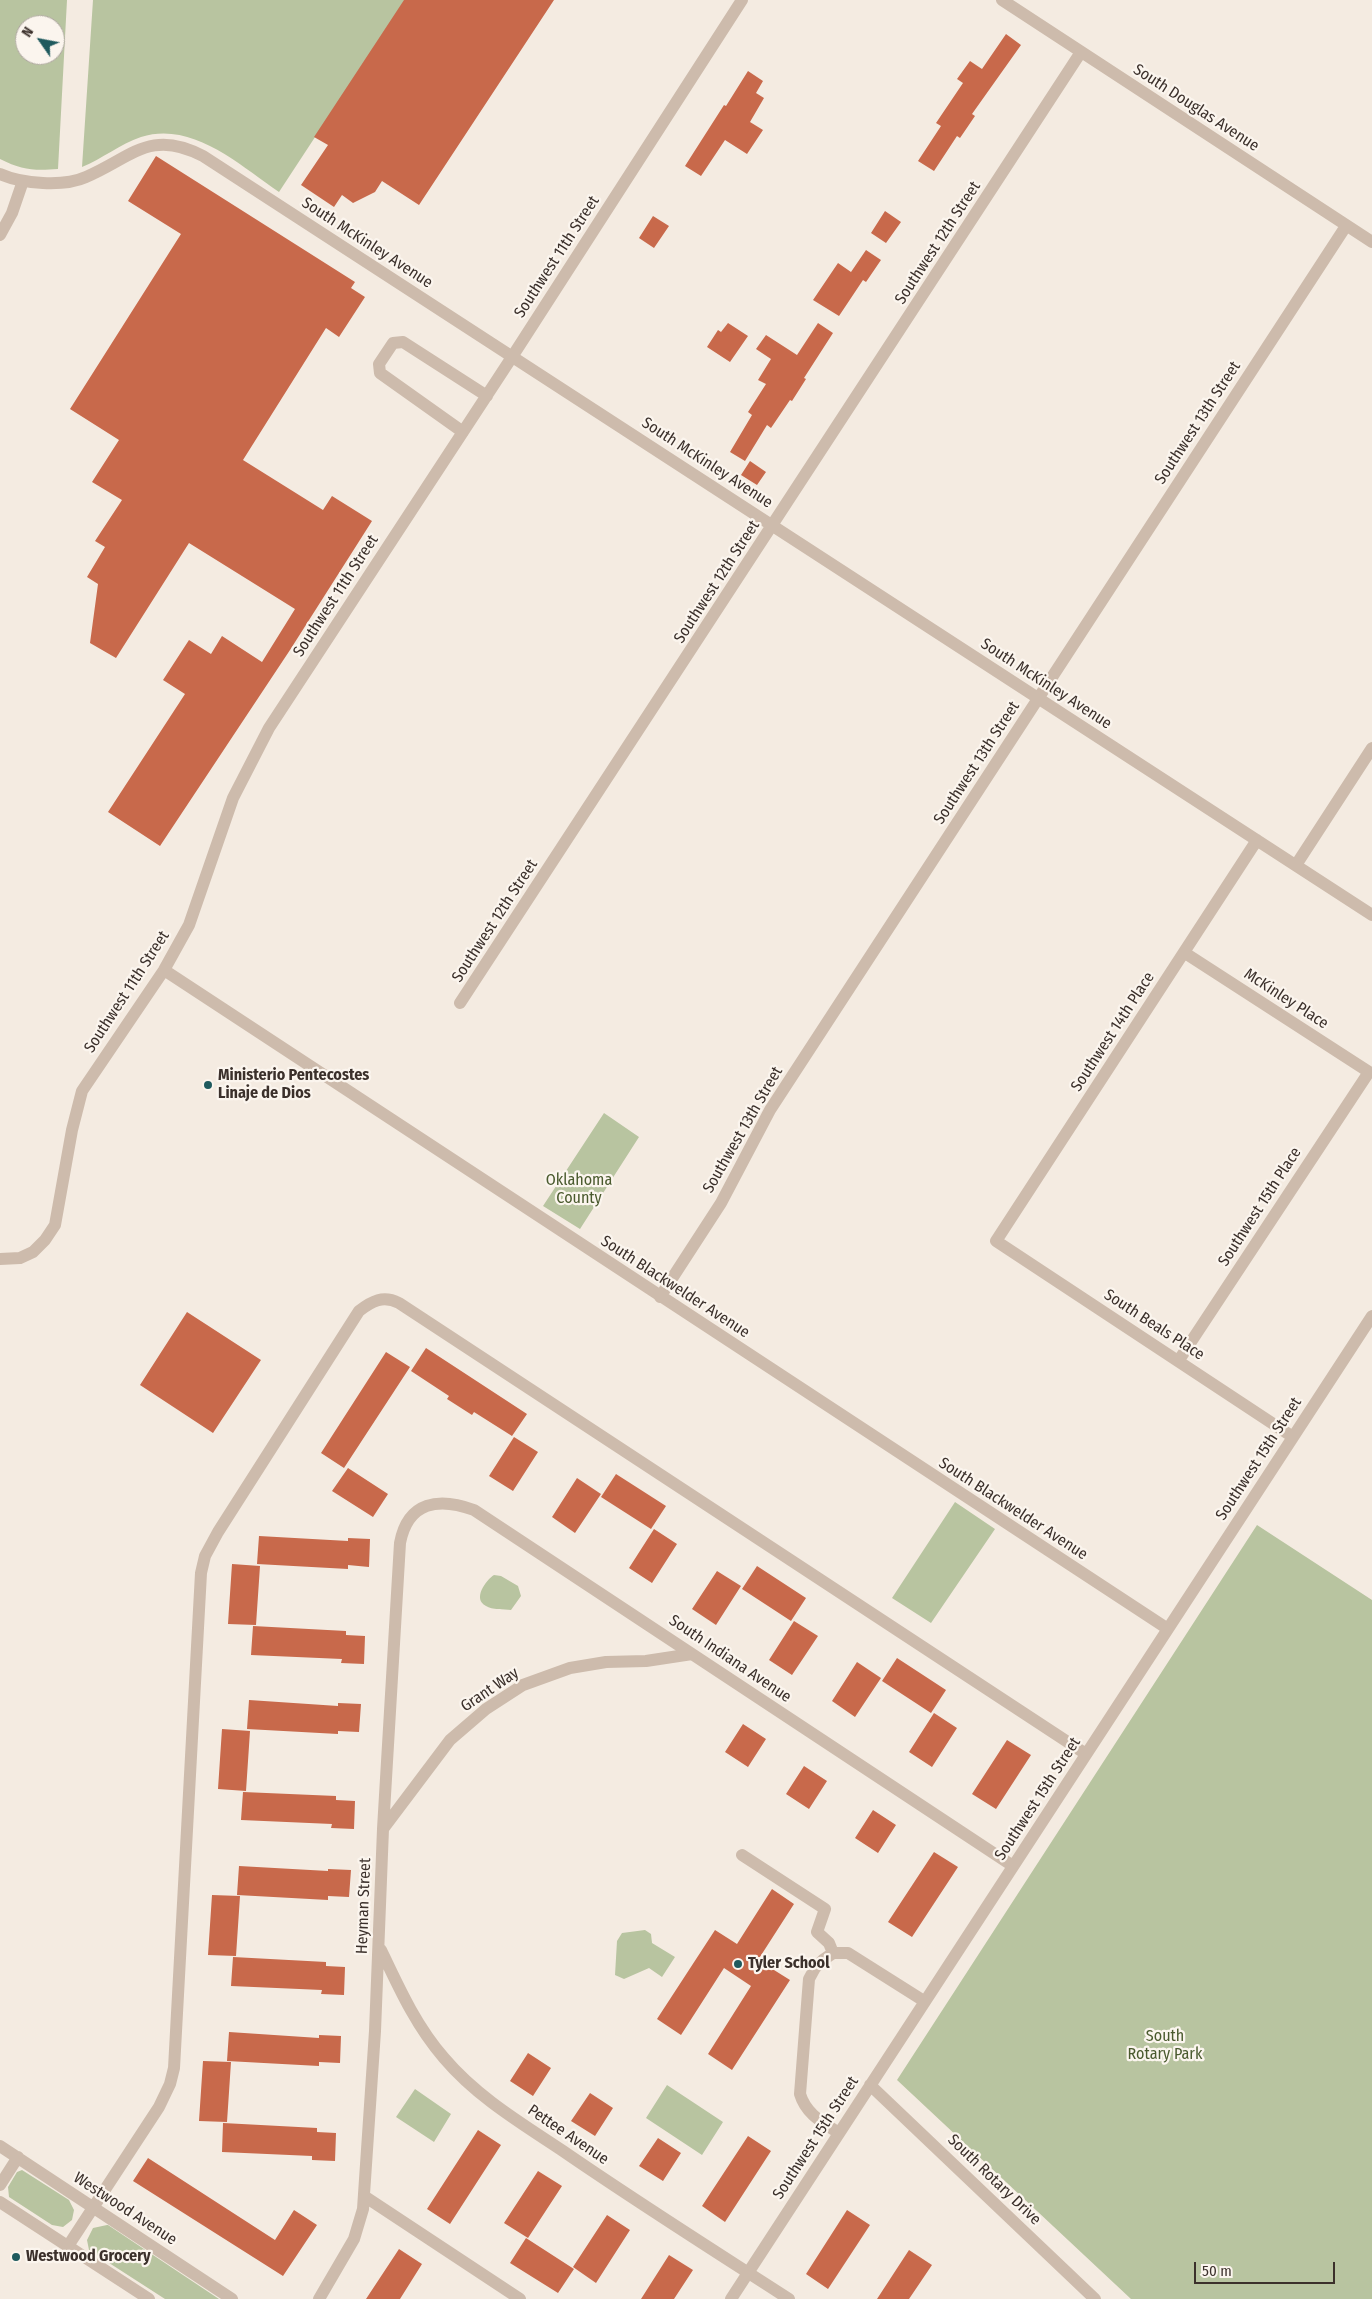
<!DOCTYPE html>
<html>
<head>
<meta charset="utf-8">
<style>
  body { margin:0 }
  #map { position:relative; width:1372px; height:2299px; overflow:hidden; background:#f4ebe1; font-family:"Fira Sans Condensed",sans-serif }
  canvas { display:block }
  .north { position:absolute; left:15px; top:15px; width:50px; height:50px; box-sizing:border-box; background:#fbf5ee; border:1px solid #aea6a0; border-radius:50%; rotate:303deg; font-size:14px; font-weight:700; line-height:20px; text-align:center; color:#3b302b }
  .north::after { content:''; display:block; margin:auto; width:18px; height:22px; background:#1f5a5e; clip-path:polygon(50% 0,100% 100%,50% 72%,0 100%) }
  .scale { position:absolute; left:1194px; top:2262px; width:141px; height:22px; box-sizing:border-box; border:2px solid #3b302b; border-top:0; padding-left:6px; font-size:15px; line-height:18px; white-space:nowrap; color:#3b302b; -webkit-text-stroke:4px #fbf5ee; paint-order:stroke }
</style>
</head>
<body>
<div id="map">
<canvas width="1372" height="2299"></canvas>
<div class="north">N</div>
<div class="scale">50 m</div>
</div>
<script>
const context = document.querySelector('canvas').getContext('2d');
context.lineJoin = 'round';
function paint(path, color) {
  context.fillStyle = color;
  context.fill(path, 'evenodd');
}
function strokePath(path, color, width, dash) {
  context.strokeStyle = color;
  context.lineWidth = width;
  context.lineCap = dash ? 'butt' : 'round';
  context.setLineDash(dash || []);
  context.stroke(path);
}
function drawText(font, color, halo, rows, align = 'center') {
  context.font = font + ' "Fira Sans Condensed",sans-serif';
  context.lineWidth = 4.5;
  context.setLineDash([]);
  context.textBaseline = 'middle';
  context.strokeStyle = halo;
  context.fillStyle = color;
  for (const [text, x, y, turn = 0] of rows) {
    context.save();
    context.translate(x, y);
    context.rotate((+turn || 0) * Math.PI / 180);
    context.textAlign = isNaN(turn) ? turn : align;
    if (halo) context.strokeText(text, 0, 0);
    context.fillText(text, 0, 0);
    context.restore();
  }
}
const green = new Path2D(`
  M 0,0 L 67,0 L 58,169 C 34,171 22,170 0,159 ZM 25,25 L 55,25 L 55,55 L 25,55 Z
  M 93,0 L 405,0 L 279,192 C 239,165 193,121 141,137 C 120,144 102,159 82,167 Z
  M 604,1113 L 639,1137 L 580,1229 L 543,1206 Z
  M 955,1502 L 995,1529 L 931,1623 L 892,1598 Z
  M 1257,1525 L 1372,1600 L 1372,2299 L 1131,2299 L 897,2080 Z
  M 494,1575 L 501,1576 L 518,1586 L 521,1596 L 511,1610 C 504,1609 492,1610 486,1606 C 472,1599 486,1580 494,1575 Z
  M 645,1930 L 651,1934 L 652,1943 L 675,1957 L 662,1977 L 649,1968 L 624,1979 L 615,1975 L 617,1941 L 622,1933 Z
  M 667,2085 L 723,2122 L 702,2155 L 646,2118 Z
  M 415,2089 L 451,2114 L 434,2142 L 396,2117 Z
  M 22,2170 L 69,2200 L 74,2210 L 72,2220 L 63,2227 L 52,2225 L 9,2197 L 8,2187 L 17,2172 Z
  M 107,2225 L 108,2225 L 219,2299 L 165,2299 L 89,2250 L 87,2240 L 93,2228 Z`);
const building = new Path2D(`
  M 404,0 L 554,0 L 419,205 L 382,181 L 375,192 L 353,203 L 342,195 L 334,207 L 301,185 L 328,145 L 314,137 Z
  M 1006,34 L 1021,45 L 972,114 L 975,116 L 960,138 L 957,136 L 934,171 L 918,161 L 941,126 L 936,123 L 963,83 L 957,79 L 970,61 L 982,69 Z
  M 748,71 L 763,81 L 756,93 L 764,98 L 750,122 L 763,130 L 747,154 L 725,140 L 701,176 L 685,166 L 724,105 L 726,106 Z
  M 156,156 L 355,282 L 351,288 L 365,297 L 339,337 L 326,328 L 243,460 L 323,510 L 332,496 L 372,521 L 290,650 L 160,846 L 108,812 L 185,694 L 163,680 L 189,640 L 211,654 L 222,636 L 262,662 L 295,609 L 189,543 L 116,658 L 90,643 L 98,584 L 87,577 L 105,547 L 95,541 L 122,500 L 92,482 L 119,440 L 70,409 L 181,234 L 128,201 Z
  M 885,211 L 901,222 L 886,243 L 871,233 Z
  M 653,216 L 669,226 L 654,248 L 639,238 Z
  M 866,250 L 881,260 L 866,282 L 863,280 L 839,316 L 813,300 L 838,263 L 851,272 Z
  M 728,323 L 748,336 L 730,362 L 707,347 L 718,330 L 721,332 Z
  M 818,323 L 833,333 L 804,378 L 806,379 L 792,401 L 790,400 L 771,428 L 767,425 L 745,461 L 730,452 L 752,415 L 748,412 L 766,384 L 758,380 L 771,359 L 756,349 L 766,335 L 797,355 Z
  M 750,461 L 766,472 L 757,485 L 741,475 Z
  M 187,1312 L 261,1360 L 213,1433 L 140,1385 Z
  M 426,1348 L 527,1414 L 512,1436 L 474,1412 L 472,1415 L 447,1399 L 449,1396 L 411,1371 Z
  M 386,1352 L 410,1367 L 344,1468 L 321,1453 Z
  M 514,1437 L 538,1452 L 513,1491 L 489,1476 Z
  M 348,1468 L 388,1494 L 373,1517 L 332,1491 Z
  M 616,1474 L 666,1506 L 651,1529 L 601,1497 Z
  M 577,1478 L 601,1494 L 575,1533 L 552,1517 Z
  M 654,1529 L 677,1544 L 652,1583 L 629,1568 Z
  M 259,1536 L 348,1541 L 348,1538 L 370,1539 L 369,1567 L 348,1565 L 348,1569 L 257,1564 Z
  M 232,1564 L 260,1566 L 256,1625 L 228,1624 Z
  M 757,1566 L 806,1598 L 791,1621 L 742,1589 Z
  M 717,1571 L 741,1586 L 716,1625 L 692,1609 Z
  M 794,1621 L 818,1636 L 792,1675 L 769,1660 Z
  M 253,1626 L 346,1631 L 346,1635 L 365,1636 L 364,1664 L 341,1663 L 342,1659 L 251,1655 Z
  M 897,1658 L 946,1690 L 931,1713 L 882,1681 Z
  M 857,1662 L 881,1678 L 855,1717 L 832,1701 Z
  M 249,1700 L 338,1706 L 338,1703 L 361,1704 L 359,1732 L 338,1731 L 338,1734 L 247,1729 Z
  M 934,1713 L 957,1728 L 932,1767 L 909,1752 Z
  M 743,1724 L 766,1739 L 748,1767 L 725,1752 Z
  M 222,1729 L 250,1731 L 246,1791 L 218,1789 Z
  M 1007,1740 L 1031,1755 L 996,1809 L 972,1794 Z
  M 804,1766 L 827,1781 L 809,1809 L 786,1794 Z
  M 243,1792 L 336,1796 L 336,1800 L 355,1801 L 354,1829 L 331,1828 L 332,1824 L 241,1820 Z
  M 873,1810 L 896,1825 L 878,1853 L 855,1838 Z
  M 934,1852 L 958,1867 L 912,1937 L 888,1922 Z
  M 239,1866 L 328,1871 L 328,1869 L 351,1870 L 349,1897 L 328,1896 L 328,1900 L 237,1895 Z
  M 772,1889 L 794,1904 L 758,1960 L 790,1980 L 732,2070 L 708,2054 L 751,1986 L 724,1968 L 681,2035 L 657,2019 L 715,1930 L 737,1944 Z
  M 212,1895 L 240,1896 L 236,1956 L 208,1955 Z
  M 233,1957 L 326,1962 L 326,1966 L 345,1967 L 344,1995 L 321,1994 L 322,1990 L 231,1986 Z
  M 229,2032 L 319,2038 L 319,2035 L 341,2036 L 340,2063 L 319,2062 L 319,2066 L 227,2061 Z
  M 528,2053 L 551,2068 L 533,2096 L 510,2081 Z
  M 203,2061 L 231,2062 L 227,2122 L 199,2121 Z
  M 590,2093 L 613,2108 L 595,2136 L 571,2121 Z
  M 223,2123 L 317,2128 L 317,2132 L 336,2133 L 335,2161 L 312,2160 L 312,2156 L 222,2152 Z
  M 478,2130 L 501,2145 L 450,2224 L 427,2209 Z
  M 748,2136 L 771,2151 L 725,2222 L 702,2206 Z
  M 658,2138 L 681,2153 L 663,2181 L 639,2166 Z
  M 148,2158 L 275,2240 L 294,2210 L 317,2225 L 283,2276 L 133,2181 Z
  M 538,2171 L 562,2186 L 528,2238 L 504,2223 Z
  M 847,2210 L 870,2225 L 828,2289 L 806,2274 Z
  M 607,2215 L 630,2230 L 596,2283 L 573,2267 Z
  M 526,2238 L 574,2269 L 558,2293 L 510,2263 Z
  M 399,2249 L 422,2264 L 400,2299 L 366,2299 Z
  M 909,2250 L 932,2265 L 909,2299 L 877,2299 Z
  M 669,2255 L 693,2270 L 674,2299 L 641,2299 Z`);
const minor = new Path2D(`
  M 1002,0 L 1372,242
  M 0,174 C 22,184 64,187 86,177 C 131,158 150,128 203,156 L 1372,915
  M 0,235 L 12,213 L 23,181
  M 463,432 L 380,373 L 379,364 L 393,343 L 403,342 L 487,396
  M 1257,840 L 996,1241 L 1293,1437
  M 1296,865 L 1372,748
  M 164,970 L 1168,1629
  M 460,1003 L 1081,52
  M 0,1259 L 20,1258 L 33,1252 L 45,1240 L 55,1225 L 72,1130 L 82,1091 L 164,970 L 189,925 L 233,798 L 269,728 L 512,357 L 742,0
  M 660,1297 L 721,1203 L 770,1110 L 1346,226
  M 1179,1360 L 1369,1072 L 1185,953
  M 383,1829 L 450,1740 L 486,1709 L 523,1685 L 570,1668 L 606,1662 L 646,1661 L 692,1654
  M 742,1855 L 825,1909 L 817,1932 L 829,1943 L 833,1953
  M 381,1950 C 399,1988 416,2026 444,2058 C 477,2097 521,2123 563,2151 C 637,2202 713,2250 789,2299
  M 870,2085 L 1095,2299
  M 839,2133 C 822,2122 806,2114 800,2094 L 809,1979 L 815,1968 L 823,1960 L 833,1953 L 848,1953 L 924,2001
  M 0,2146 L 232,2299
  M 0,2185 L 18,2157
  M 364,2196 L 520,2299
  M 0,2202 L 149,2299
  M 68,2246 L 159,2107 L 170,2084 L 174,2068 L 201,1573 L 205,1556 L 218,1532 L 359,1311 C 372,1301 383,1295 399,1303 L 1086,1754
  M 319,2299 L 354,2239 L 363,2209 L 375,2031 L 383,1829 L 400,1543 C 408,1501 439,1497 474,1510 L 1013,1866
  M 731,2299 L 1372,1316`);
const markers = [
  [208,1085,5,"#1f5a5e"],
  [738,1964,5,"#1f5a5e"],
  [16,2257,5,"#1f5a5e"]
];
const streetNames = [
  ["South Douglas Avenue",1196,108,33],
  ["South McKinley Avenue",367,243,33],
  ["Southwest 12th Street",938,243,-57],
  ["Southwest 11th Street",557,257,-57],
  ["Southwest 13th Street",1198,423,-57],
  ["South McKinley Avenue",707,463,33],
  ["Southwest 12th Street",717,582,-57],
  ["Southwest 11th Street",336,596,-57],
  ["South McKinley Avenue",1046,684,33],
  ["Southwest 13th Street",977,763,-57],
  ["Southwest 12th Street",495,921,-57],
  ["Southwest 11th Street",127,992,-57],
  ["McKinley Place",1286,999,33],
  ["Southwest 14th Place",1113,1032,-57],
  ["Southwest 13th Street",743,1130,-60],
  ["Southwest 15th Place",1260,1207,-57],
  ["South Blackwelder Avenue",675,1287,33],
  ["South Beals Place",1154,1325,33],
  ["Southwest 15th Street",1259,1459,-57],
  ["South Blackwelder Avenue",1013,1509,33],
  ["South Indiana Avenue",730,1659,34],
  ["Grant Way",490,1690,-34],
  ["Southwest 15th Street",1038,1799,-57],
  ["Heyman Street",364,1906,-88],
  ["Pettee Avenue",568,2135,34],
  ["Southwest 15th Street",816,2138,-57],
  ["South Rotary Drive",994,2180,44],
  ["Westwood Avenue",125,2209,33]
];
const poiNames = [
  ["Ministerio Pentecostes",218,1076],
  ["Linaje de Dios",218,1094],
  ["Tyler School",748,1964],
  ["Westwood Grocery",26,2257]
];
const parkNames = [
  ["Oklahoma",579,1181],
  ["County",579,1199],
  ["South",1165,2037],
  ["Rotary Park",1165,2055]
];
paint(green, '#b8c4a0');
paint(building, '#c8694b');
strokePath(minor, '#cdbbac', 12);
for (const [x, y, r, color] of markers) {
  const dot = new Path2D();
  dot.arc(x, y, r, 0, 2 * Math.PI);
  context.fillStyle = color;
  context.fill(dot);
  strokePath(dot, '#fbf5ee', 2);
}
drawText('16px', '#3b302b', '#fbf5ee', streetNames);
drawText('bold 16px', '#3b302b', '#fbf5ee', poiNames, 'left');
drawText('16px', '#4a5a2e', '#fbf5ee', parkNames);
</script>
</body>
</html>
